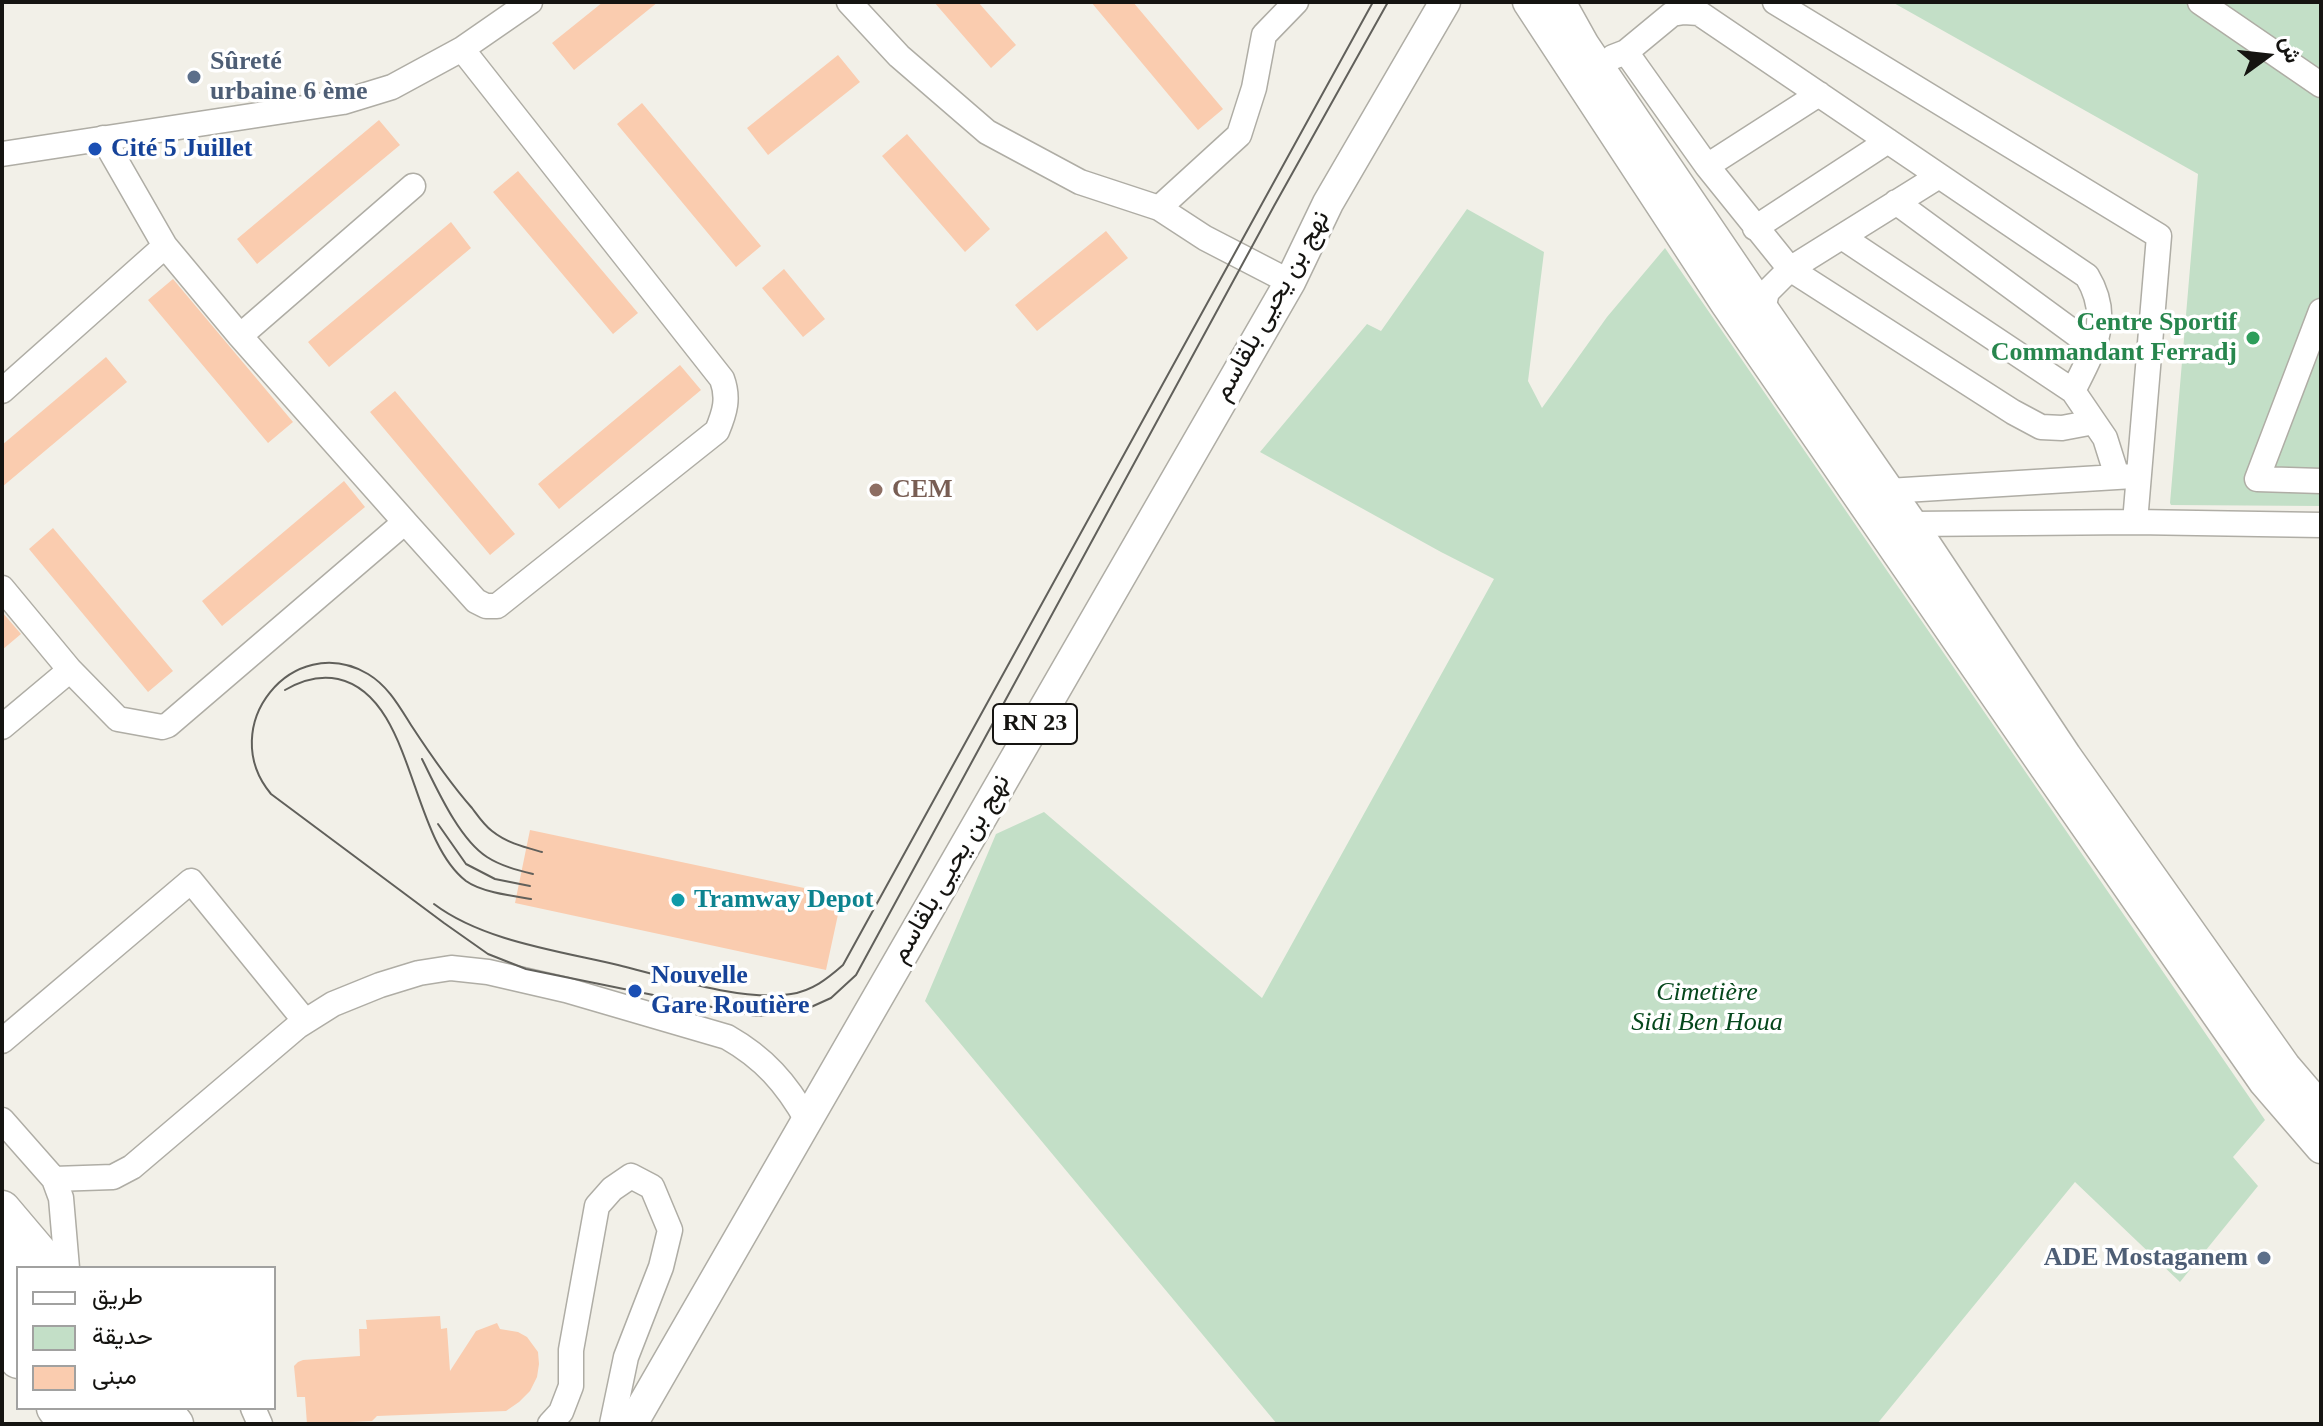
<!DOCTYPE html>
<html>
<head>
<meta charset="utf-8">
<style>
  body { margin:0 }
  #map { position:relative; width:2323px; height:1426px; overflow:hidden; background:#f2f0e8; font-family:"Times New Roman",Vazirmatn,serif }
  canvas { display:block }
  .frame { position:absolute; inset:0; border:4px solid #151411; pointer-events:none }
  .legend { position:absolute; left:16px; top:1266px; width:260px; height:144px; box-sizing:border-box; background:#fff; border:2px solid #a1a1a0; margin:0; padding:10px 14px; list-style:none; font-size:24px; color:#151411 }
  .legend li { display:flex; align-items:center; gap:16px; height:40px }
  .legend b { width:40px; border:2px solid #a1a1a0 }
  .north { position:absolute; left:2227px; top:16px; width:80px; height:80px; -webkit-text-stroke:6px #fff; paint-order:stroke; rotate:75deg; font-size:22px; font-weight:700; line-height:32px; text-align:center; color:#151411 }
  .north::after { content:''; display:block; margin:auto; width:28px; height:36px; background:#151411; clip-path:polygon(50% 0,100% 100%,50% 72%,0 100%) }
</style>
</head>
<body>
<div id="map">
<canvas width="2323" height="1426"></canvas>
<div class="frame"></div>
<ul class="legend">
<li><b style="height:10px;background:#fff"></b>طريق</li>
<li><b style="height:22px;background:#c3dfc7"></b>حديقة</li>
<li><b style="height:22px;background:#faccaf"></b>مبنى</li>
</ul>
<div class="north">ش</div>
</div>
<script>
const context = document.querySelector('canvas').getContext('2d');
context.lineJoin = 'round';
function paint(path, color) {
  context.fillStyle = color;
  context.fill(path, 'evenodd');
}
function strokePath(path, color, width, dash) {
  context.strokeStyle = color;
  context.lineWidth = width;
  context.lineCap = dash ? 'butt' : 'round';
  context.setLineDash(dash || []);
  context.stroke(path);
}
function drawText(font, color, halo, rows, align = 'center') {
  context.font = font + ' "Times New Roman",Vazirmatn,serif';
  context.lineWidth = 7;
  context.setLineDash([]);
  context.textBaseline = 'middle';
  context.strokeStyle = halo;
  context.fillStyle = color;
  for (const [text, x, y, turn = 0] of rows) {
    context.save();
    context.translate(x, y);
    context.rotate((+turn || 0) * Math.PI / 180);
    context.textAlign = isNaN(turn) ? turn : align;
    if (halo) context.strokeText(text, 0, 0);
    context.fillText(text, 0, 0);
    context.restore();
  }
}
const green = new Path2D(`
  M 1892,2 L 2321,2 L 2321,506 L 2171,505 L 2170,503 L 2198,174 Z
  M 1467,209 L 1544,252 L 1528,381 L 1542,408 L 1607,317 L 1665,248 L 2265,1120 L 2233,1157 L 2258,1186 L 2180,1282 L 2075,1182 L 1877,1424 L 1277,1424 L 925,1001 L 996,834 L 1044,812 L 1262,998 L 1494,579 L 1441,552 L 1260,452 L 1367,324 L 1381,331 Z`);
const building = new Path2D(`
  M 603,2 L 658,2 L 574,70 L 552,43 Z
  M 934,2 L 978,2 L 1016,45 L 991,68 Z
  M 1091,2 L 1133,2 L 1223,109 L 1198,130 Z
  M 838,55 L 860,82 L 768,155 L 747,128 Z
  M 642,103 L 761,246 L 736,267 L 617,124 Z
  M 379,120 L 400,145 L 257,264 L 237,239 Z
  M 907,134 L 990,229 L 965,252 L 882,156 Z
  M 518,171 L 638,313 L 613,334 L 493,192 Z
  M 451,222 L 471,248 L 329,367 L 308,342 Z
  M 1106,231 L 1128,258 L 1037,331 L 1015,305 Z
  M 784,269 L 825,319 L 803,337 L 762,288 Z
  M 173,279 L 293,422 L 268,443 L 148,300 Z
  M 106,357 L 127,382 L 2,487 L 2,445 Z
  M 680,365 L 701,390 L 559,509 L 538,484 Z
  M 395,391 L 515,534 L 490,555 L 370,412 Z
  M 344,481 L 365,507 L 222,626 L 202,601 Z
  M 53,528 L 173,671 L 148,692 L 29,549 Z
  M 2,612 L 21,634 L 2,650 Z
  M 530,830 L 842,896 L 826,970 L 515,903 Z
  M 440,1316 L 441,1329 L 447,1328 L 450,1371 L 476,1331 L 497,1323 L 500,1329 L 518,1332 L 527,1337 L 538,1352 L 539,1364 L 537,1377 L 530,1391 L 519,1402 L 506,1411 L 377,1416 L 372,1421 L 307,1424 L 305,1397 L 297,1397 L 294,1366 L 298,1362 L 303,1360 L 360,1356 L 359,1329 L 367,1329 L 366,1320 Z`);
const minor = new Path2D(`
  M 849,2 L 899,56 L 987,132 L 1080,182 L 1159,208 L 1205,238 L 1290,282
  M 1775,2 L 2159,236 L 2135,522
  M 2200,2 L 2321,85
  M 1626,52 L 1672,14 L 1684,12 L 1699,13 L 2087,276 C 2113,319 2093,351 2073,391 L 2105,438 L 2117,476
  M 1613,57 L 1626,52 L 1707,166 L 1790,269 L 1767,292 L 1763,309
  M 103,138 L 165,246 L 240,336 L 405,522
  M 2,154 L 343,102 L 392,87 L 462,49 L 530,2
  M 1707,166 L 1819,94
  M 1939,176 L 1790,269 L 2013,412 L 2041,427 L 2062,428 L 2094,422
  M 1896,202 L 2095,348
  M 1159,208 L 1239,135 L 1254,88 L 1264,35 L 1296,2
  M 1755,228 L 1888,141
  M 1842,237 L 2073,391
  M 2321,311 L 2257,479 L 2321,481
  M 240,336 L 413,186
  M 2,391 L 165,246
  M 1875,496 L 1888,491 L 2133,476
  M 1900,529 L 1912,524 L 2135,522 L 2321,525
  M 2,588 L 70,670 L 118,719 L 162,727 L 168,725 L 405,522 L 476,601 L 486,606 L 497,606 L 717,431 C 725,412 729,398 722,379 L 462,49
  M 2,727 L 70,670
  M 2,1041 L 191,881 L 305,1021
  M 2,1120 L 54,1179 L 61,1198 L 67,1268
  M 54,1179 L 113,1177 L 132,1167 L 298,1026 L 333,1004 L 380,985 L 419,973 L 451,968 L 488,972 L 566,990 L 727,1037 C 764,1058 786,1083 807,1120
  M 253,1408 L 260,1424
  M 550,1424 L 561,1412 L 571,1386 L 571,1350 L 597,1206 L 612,1189 L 631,1176 L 652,1187 L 670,1230 L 661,1267 L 626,1357 L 612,1424`);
const major = new Path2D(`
  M 1528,2 L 1726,304 L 2044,766 L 2264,1082 L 2321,1148
  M 1560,2 L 1584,45 L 1763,309 L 1912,524 L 2066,756 L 2285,1066 L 2321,1108
  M 632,1424 L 1290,282 L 1328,203 L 1445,2`);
const highway = new Path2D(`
  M 2,1209 L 52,1268
  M 2,1255 L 18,1276
  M 2,1300 L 18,1320
  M 2,1339 L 18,1360
  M 55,1408 L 67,1424
  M 88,1408 L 100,1424
  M 121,1408 L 134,1424
  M 162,1408 L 175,1424`);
const tram = new Path2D(`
  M 285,690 C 302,680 319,675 338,679 C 414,696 409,837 466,881 C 481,892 512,896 531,899
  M 422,759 C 437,789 459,839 487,857 C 501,866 517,870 533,874
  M 438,824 L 466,864 L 495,879 L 530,886
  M 542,852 C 524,847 507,843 492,831 C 484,825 478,816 472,808 C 449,782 430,754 411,725 C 399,706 388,686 368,674 C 292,630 215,727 271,794 L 444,923 L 488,954 L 526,969 L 756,1016 L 800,1012 L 831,998 L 856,975 L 1274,206 L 1388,2
  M 434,904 C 483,941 559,951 618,965 C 666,977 743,1002 791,994 C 812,991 827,979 843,965 L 1373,2`);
const markers = [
  [194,77,8,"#5c6f8a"],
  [95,149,8,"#1a4fb4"],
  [2253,338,8,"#2e9e5b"],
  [876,490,8,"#8d6e63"],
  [678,900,8,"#0f9aa8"],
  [635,991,8,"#1a4fb4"],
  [2264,1258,8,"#5c6f8a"]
];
const shields = [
  [1035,724,84]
];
const shieldNames = [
  ["RN 23",1035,724]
];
const serviceNames = [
  ["Sûreté",210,62],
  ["urbaine 6 ème",210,92],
  ["ADE Mostaganem",2248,1258,"right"]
];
const transitNames = [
  ["Cité 5 Juillet",111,149],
  ["Nouvelle",651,976],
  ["Gare Routière",651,1006]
];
const streetNames = [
  ["نهج بن يحيى بلقاسم",1272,306,-61],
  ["نهج بن يحيى بلقاسم",951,869,-60]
];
const leisureNames = [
  ["Centre Sportif",2237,323],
  ["Commandant Ferradj",2237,353]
];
const educationNames = [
  ["CEM",892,490]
];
const cultureNames = [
  ["Tramway Depot",694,900]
];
const parkNames = [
  ["Cimetière",1707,993],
  ["Sidi Ben Houa",1707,1023]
];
paint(green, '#c3dfc7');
paint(building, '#faccaf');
strokePath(minor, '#afada5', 27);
strokePath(major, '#afada5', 33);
strokePath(highway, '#afada5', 39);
strokePath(minor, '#fff', 24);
strokePath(major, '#fff', 30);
strokePath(highway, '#fff', 36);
strokePath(tram, '#61605b', 2);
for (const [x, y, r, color] of markers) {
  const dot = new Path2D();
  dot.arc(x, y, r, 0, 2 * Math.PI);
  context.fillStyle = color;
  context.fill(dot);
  strokePath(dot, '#fff', 3);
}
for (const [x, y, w] of shields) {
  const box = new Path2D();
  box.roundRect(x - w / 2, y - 20, w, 40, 6);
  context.fillStyle = '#fff';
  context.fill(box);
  strokePath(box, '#151411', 2);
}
drawText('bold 24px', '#151411', null, shieldNames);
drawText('bold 26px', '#4e5e75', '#fff', serviceNames, 'left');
drawText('bold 26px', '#164399', '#fff', transitNames, 'left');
drawText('26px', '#151411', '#fff', streetNames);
drawText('bold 26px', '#27864d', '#fff', leisureNames, 'right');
drawText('bold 26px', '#785e54', '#fff', educationNames, 'left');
drawText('bold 26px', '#0d838f', '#fff', cultureNames, 'left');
drawText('italic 26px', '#05471c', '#fff', parkNames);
</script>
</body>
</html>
